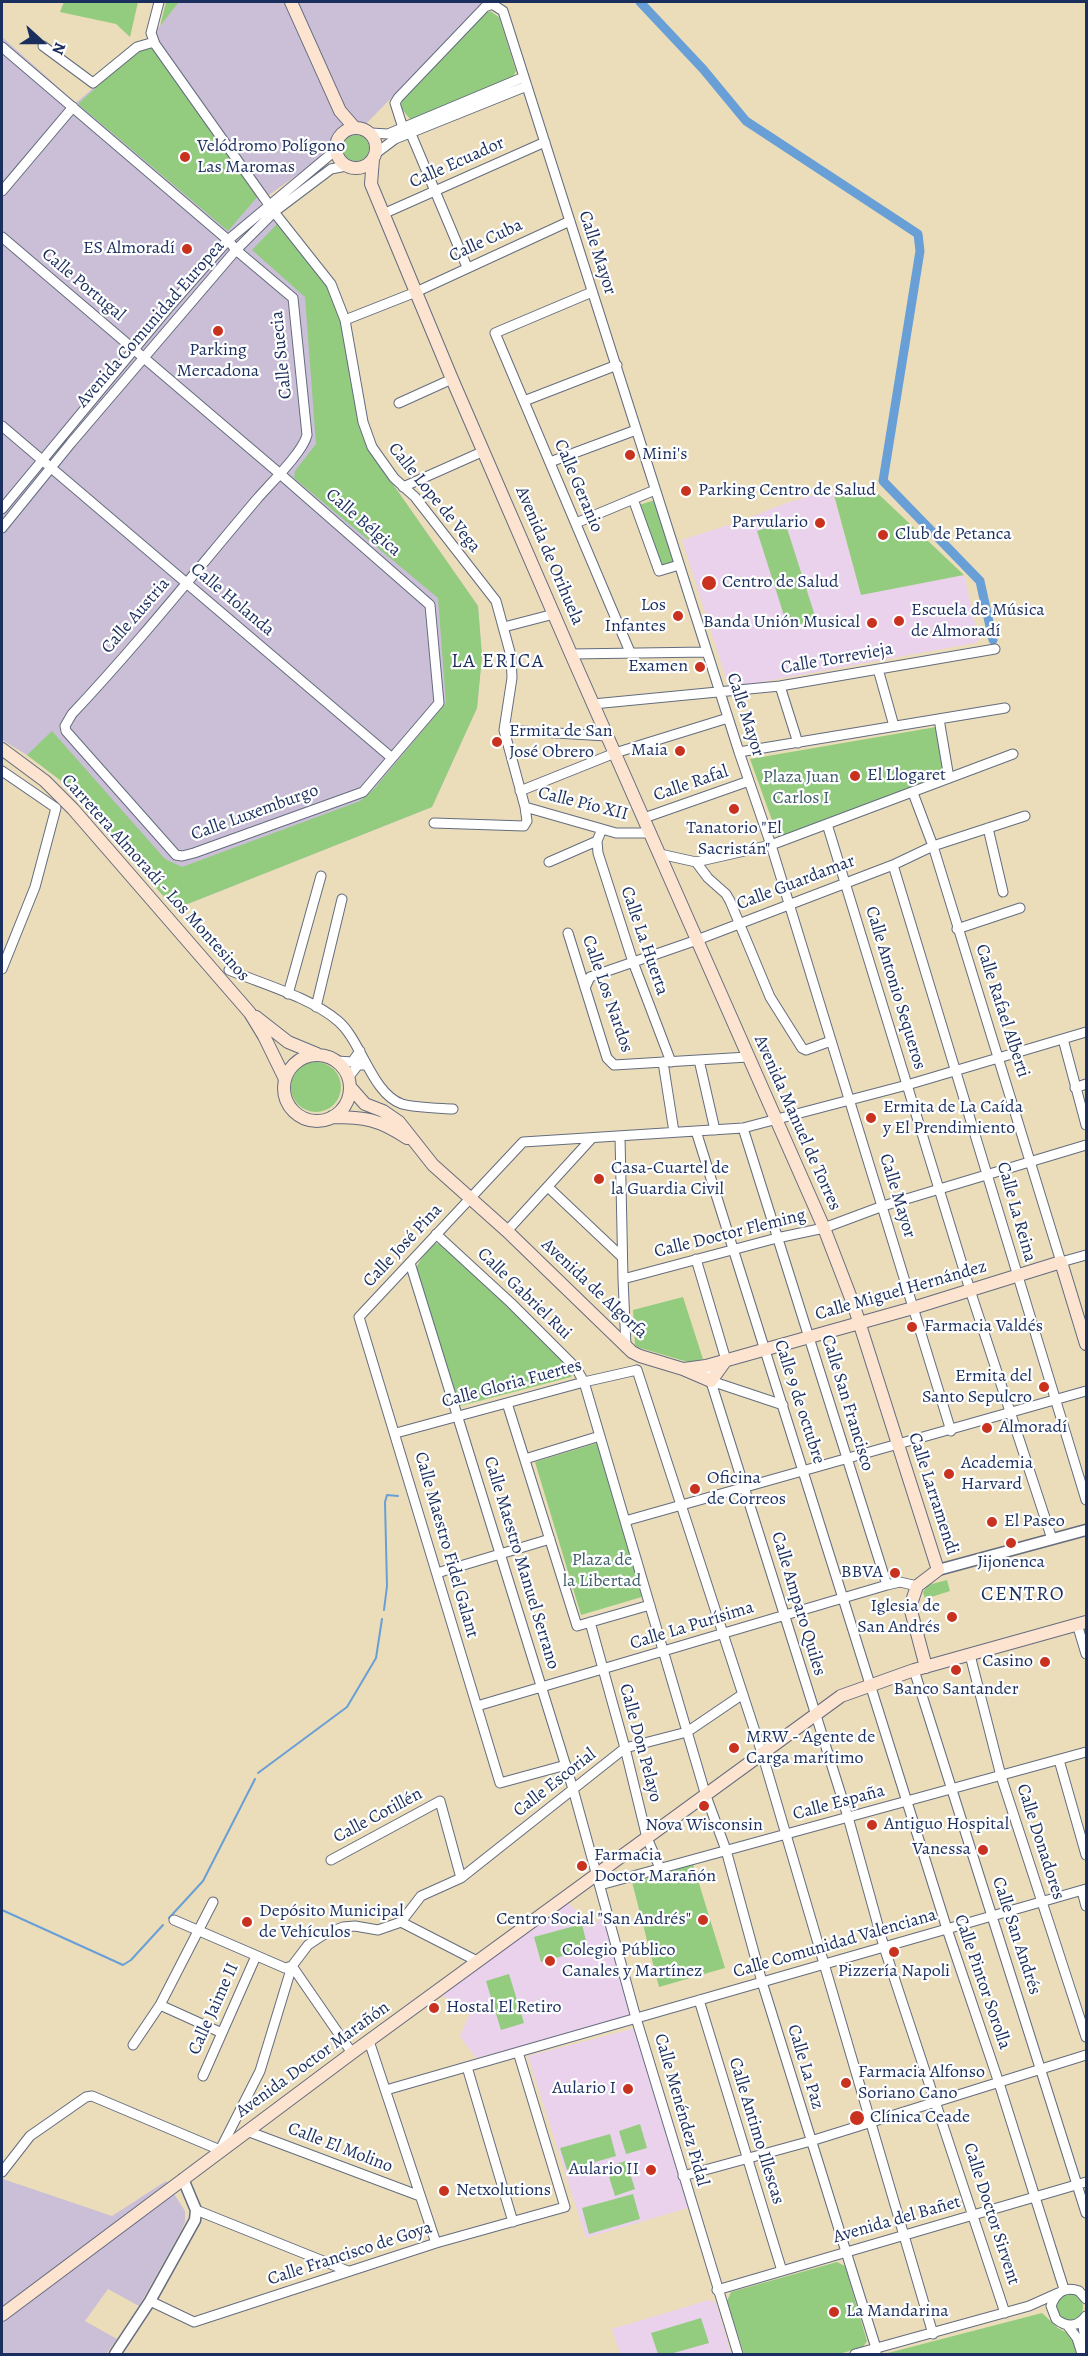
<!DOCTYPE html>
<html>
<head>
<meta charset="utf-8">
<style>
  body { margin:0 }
  #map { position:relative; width:1088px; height:2356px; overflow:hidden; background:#ebddba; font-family:Alegreya,serif }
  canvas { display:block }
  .frame { position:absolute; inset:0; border:3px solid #1b2f5e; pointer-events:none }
  .north { position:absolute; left:12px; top:12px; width:60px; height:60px; -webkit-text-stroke:4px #fff; paint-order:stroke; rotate:111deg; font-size:16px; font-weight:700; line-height:24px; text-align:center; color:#1b2f5e }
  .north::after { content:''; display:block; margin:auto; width:21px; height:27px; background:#1b2f5e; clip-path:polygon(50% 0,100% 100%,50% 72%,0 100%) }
</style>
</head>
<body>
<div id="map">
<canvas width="1088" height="2356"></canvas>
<div class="frame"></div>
<div class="north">N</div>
</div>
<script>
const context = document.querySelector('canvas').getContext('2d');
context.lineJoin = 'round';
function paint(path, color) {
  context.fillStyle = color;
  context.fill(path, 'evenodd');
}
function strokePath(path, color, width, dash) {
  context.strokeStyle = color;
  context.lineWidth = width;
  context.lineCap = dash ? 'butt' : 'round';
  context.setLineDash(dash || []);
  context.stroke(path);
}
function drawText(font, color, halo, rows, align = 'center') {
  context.font = font + ' Alegreya,serif';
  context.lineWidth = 4.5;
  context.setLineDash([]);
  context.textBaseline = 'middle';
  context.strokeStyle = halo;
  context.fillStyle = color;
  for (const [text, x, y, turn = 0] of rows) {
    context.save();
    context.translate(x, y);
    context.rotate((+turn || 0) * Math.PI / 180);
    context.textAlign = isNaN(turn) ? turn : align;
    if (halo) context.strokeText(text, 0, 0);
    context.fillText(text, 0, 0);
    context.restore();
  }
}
const built = new Path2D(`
  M 832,490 L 861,594 L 964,575 L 979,640 L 975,643 L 729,688 L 682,540 L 738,522 L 789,502 Z
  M 567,1901 L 591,1928 L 603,1916 L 633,2017 L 476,2058 L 460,2036 L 471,2011 L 439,1994 Z
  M 636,2028 L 691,2207 L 586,2238 L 528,2056 Z
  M 709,2300 L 716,2303 L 731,2354 L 620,2354 L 612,2329 Z`);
const industrial = new Path2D(`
  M 179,2 L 484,2 L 365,125 L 353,124 L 343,127 L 332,143 L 331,151 L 259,202 L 327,285 L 362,434 L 369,450 L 478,606 L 482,656 L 477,708 L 432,807 L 175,909 L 60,780 L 27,755 L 2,740 L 2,37 L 76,103 L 149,39 Z
  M 3,2179 L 112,2216 L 166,2181 L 185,2211 L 185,2222 L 181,2231 L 139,2306 L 108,2289 L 85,2321 L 117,2339 L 106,2354 L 2,2354 L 2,2180 Z`);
const green = new Path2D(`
  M 64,2 L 138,2 L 130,37 L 116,24 L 60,12 Z
  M 166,2 L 179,2 L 160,26 Z
  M 490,11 L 499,17 L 516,71 L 513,77 L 415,120 L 410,119 L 401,108 L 402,100 L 484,14 Z
  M 149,39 L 259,195 L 228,231 L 78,104 Z
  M343 148a13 13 0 1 1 26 0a13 13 0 1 1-26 0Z
  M 277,224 L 327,285 L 342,323 L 362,434 L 369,450 L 478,606 L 482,656 L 477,708 L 432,807 L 175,909 L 60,780 L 27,755 L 52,731 L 165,859 L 182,867 L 360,801 L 374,789 L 446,703 L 438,598 L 294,478 L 295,471 L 316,444 L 305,297 L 252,250 Z
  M 871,487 L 964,575 L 861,595 L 834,495 Z
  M 655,500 L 674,563 L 660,567 L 639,505 Z
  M 785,522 L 816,619 L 788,628 L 757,531 Z
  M 936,727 L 944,775 L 778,837 L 750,759 Z
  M291 1087a25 25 0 1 1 50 0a25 25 0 1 1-50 0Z
  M 435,1243 L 443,1245 L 571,1367 L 573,1372 L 571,1377 L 460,1406 L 416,1268 L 421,1259 Z
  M 683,1297 L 703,1359 L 691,1363 L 637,1347 L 635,1345 L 633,1310 Z
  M 597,1443 L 645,1596 L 581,1615 L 535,1462 Z
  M 947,1580 L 950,1591 L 925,1599 L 923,1592 L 928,1585 Z
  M 693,1864 L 725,1968 L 659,1987 L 631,1878 Z
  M 582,1924 L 588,1949 L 541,1962 L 534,1937 Z
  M 509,1974 L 524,2023 L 501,2030 L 486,1981 Z
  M 640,2124 L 647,2148 L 626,2154 L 619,2131 Z
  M 610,2134 L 616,2156 L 567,2170 L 560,2148 Z
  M 626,2161 L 635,2189 L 615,2196 L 606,2167 Z
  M 633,2194 L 640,2219 L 589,2234 L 582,2208 Z
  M 837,2262 L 845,2266 L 867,2341 L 863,2347 L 839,2354 L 744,2354 L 727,2301 L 731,2292 Z
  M1057 2307a13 13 0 1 1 26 0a13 13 0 1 1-26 0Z
  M 1042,2313 L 1058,2328 L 1071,2335 L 1077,2354 L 884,2354 Z
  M 701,2318 L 709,2343 L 670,2354 L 658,2354 L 651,2333 Z`);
const stream = new Path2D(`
  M 384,1610 L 387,1586 L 385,1502 L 387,1495 L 398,1496
  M 258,1773 L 347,1707 L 376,1658 L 382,1619
  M 2,1910 L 123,1965 L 131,1960 L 163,1925
  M 169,1918 L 203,1881 L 255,1779`);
const canal = new Path2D(`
  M 640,2 L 703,69 L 746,121 L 918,234 L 920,251 L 883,481 L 980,581 L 993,640`);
const minor = new Path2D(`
  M 159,2 L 151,33 L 155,44 L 274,212 L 331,284 L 345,320 L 363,422 L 372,447 L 394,478 L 415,497 L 496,601 L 511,656 L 512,678 L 504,730 L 525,807 L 616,833 L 651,833
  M 43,46 L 93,83 L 137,47 L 154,42
  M 2,47 L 228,240 L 236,250 L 293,298 L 307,435 C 303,452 270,484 257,499 C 196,571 137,645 72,714 L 65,726 L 66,731 L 176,855 L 182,856 L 194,853 L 363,792 L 439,703 L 430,605 L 279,473 L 2,237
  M 403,128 L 395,103 L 398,98 L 485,7 L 492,4 L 503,11 L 739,752 L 771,845 L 951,1431
  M 371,133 L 388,134 L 524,77
  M 411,134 L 467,267
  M 375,154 L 395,139 L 527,86
  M 2,191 L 73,107
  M 383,214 L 545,142
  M 592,292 L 495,333 L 630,652
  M 345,320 L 416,292 L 570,221
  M 524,401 L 617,365
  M 399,403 L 452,379
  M 2,426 L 392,758
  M 550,462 L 636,430
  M 403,487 L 484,451
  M 633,499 L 659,571 L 679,565
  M 2,509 L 170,306 L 228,240 L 331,154 L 335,148
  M 576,523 L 655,490
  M 2,528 L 71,443 L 236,250 L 274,212 L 331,169 L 346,166
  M 504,627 L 554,614
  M 571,654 L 707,652
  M 878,669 L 894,726
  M 780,686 L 798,743
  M 593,704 L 780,686 L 995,649
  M 939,719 L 949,778
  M 504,730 L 607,736
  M 739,752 L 1005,708
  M 2,771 L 56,808 L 35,887 L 2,969
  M 520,791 L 615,753 L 728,718
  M 913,793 L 933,846 L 1061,1262 L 1086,1255
  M 644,818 L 749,781
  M 434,823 L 524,826 L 527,821 L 525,807
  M 827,824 L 970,1290 L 1052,1539
  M 988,828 L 1003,892
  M 602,829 L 597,841 L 598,853 L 633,962 L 671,1062
  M 660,854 L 696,862 L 771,845 L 1013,754
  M 549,862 L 597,841
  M 696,862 L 708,878 L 726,894 L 730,901 L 770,997 L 802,1048 L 806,1050 L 831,1041
  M 893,865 L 1086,1500
  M 957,929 L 1020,908
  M 568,933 L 607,1058 L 614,1065 L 748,1057
  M 229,970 C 262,984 310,997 338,1021 C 361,1040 372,1094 402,1104 C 417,1108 436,1108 453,1109
  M 585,988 L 590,977 L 697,940 L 893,865 L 933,846 L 1025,816
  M 288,994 L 321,876
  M 316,1007 L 342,899
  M 1063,1039 L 1086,1125
  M 699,1060 L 715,1130
  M 337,1061 L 352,1062 L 360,1051
  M 663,1062 L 674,1132
  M 348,1078 L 358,1065 L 367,1065
  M 1075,1088 L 1086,1084
  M 743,1128 L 887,1585
  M 696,1131 L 947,1929 L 999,2083 L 1064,2289
  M 620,1136 L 623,1279 L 626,1346
  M 548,1187 L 622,1257
  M 507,1231 L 592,1138
  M 436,1234 L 511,1303 L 576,1368 L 584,1382 L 706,1796 L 726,1850 L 762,1982 L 876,2348 L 876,2354
  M 696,1259 L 726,1360
  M 410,1263 L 573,1789 L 636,2018 L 738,2354
  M 623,1279 L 777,1238 L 824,1228 L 883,1206 L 1086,1145
  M 706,1366 L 848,1817 L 884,1947 L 1005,2313
  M 637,1370 L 762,1753 L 933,2334
  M 711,1381 L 783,1405
  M 507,1403 L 577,1626 L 650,1605
  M 396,1433 L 584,1382 L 637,1370
  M 525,1459 L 600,1436
  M 625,1521 C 779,1478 933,1435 1086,1391
  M 437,1573 L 550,1539
  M 590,1622 L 625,1748 L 647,1838 L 660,1868
  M 1077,1624 L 1086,1654
  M 970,1655 L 1001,1776 L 1086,2037
  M 914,1670 L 1086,2213
  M 477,1706 L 887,1585 L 900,1582 L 917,1586
  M 1059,1760 L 1086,1855
  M 566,1765 L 500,1783 L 359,1317 L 523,1142 L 743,1128 L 907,1085 L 1086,1032
  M 331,1860 L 440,1801 L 461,1878
  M 600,1885 L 1086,1752
  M 1082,1891 L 1086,1906
  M 174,1920 L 285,1968 L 292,1966
  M 401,1922 L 477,1961
  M 292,1966 L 352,2053
  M 699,2000 L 782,2271
  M 160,2005 L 222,2033
  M 369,2041 L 436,2243
  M 133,2045 L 160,2005 L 213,1902
  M 467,2067 L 513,2222
  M 203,2076 L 256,1956
  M 386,2090 L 1086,1889
  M 247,2131 L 420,2196
  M 2,2172 L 30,2136 L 86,2097 L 92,2096 L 220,2150 L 260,2071 L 292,1966 L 308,1945 L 323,1935 L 343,1927 L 355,1926 L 378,1930 L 401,1922 L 421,1896 L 461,1878 L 625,1748 L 687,1732 L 743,1694
  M 683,2176 L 811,2141 L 1086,2055
  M 196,2210 L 348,2271
  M 717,2290 L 1086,2182
  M 1086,2299 L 1079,2291 C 1065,2286 1056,2292 1051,2306 L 1056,2319 C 1067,2328 1078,2327 1086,2316
  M 150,2301 L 194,2322 L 436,2243 L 565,2207 L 518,2052
  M 1082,2321 L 1086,2344
  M 1068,2326 L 1077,2338 L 1082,2354
  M 855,2354 L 1029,2306 L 1058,2293`);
const tertiary = new Path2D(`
  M 938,1570 L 1086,1530
  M 115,2354 L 150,2301 L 195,2220 L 196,2210 L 183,2179`);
const secondary = new Path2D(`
  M 291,2 L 340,111 L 354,127
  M336 148a20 20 0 1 1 40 0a20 20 0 1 1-40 0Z
  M 373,159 L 371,184 L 452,379 L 571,654 L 824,1228 L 854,1306 L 938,1570 L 917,1586 L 910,1607 L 926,1667
  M 2,749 L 45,781 L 73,809 L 250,1013 L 264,1036 L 285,1079
  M 256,1017 L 288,1042 L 317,1054
  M284 1088a33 33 0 1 1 66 0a33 33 0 1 1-66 0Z
  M 350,1087 L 365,1104 L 383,1111 L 399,1122 L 433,1165 L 507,1231 L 632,1352 L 640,1356 L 683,1369 L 711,1381 L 726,1360
  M 332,1117 C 364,1117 379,1119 407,1138
  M 684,1369 L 706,1366 L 913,1308 L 1061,1262 L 1086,1344
  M 2,2315 L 352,2053 L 841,1696 L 914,1670 L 1086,1622`);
const markers = [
  [185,157,6,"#c8321e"],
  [187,249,6,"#c8321e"],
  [218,331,6,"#c8321e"],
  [630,455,6,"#c8321e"],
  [686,491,6,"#c8321e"],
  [820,523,6,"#c8321e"],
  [883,535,6,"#c8321e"],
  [709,583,8,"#c8321e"],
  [678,616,6,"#c8321e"],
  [899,621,6,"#c8321e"],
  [872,623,6,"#c8321e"],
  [700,667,6,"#c8321e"],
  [497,742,6,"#c8321e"],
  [680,751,6,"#c8321e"],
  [855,776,6,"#c8321e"],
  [734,809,6,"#c8321e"],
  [871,1118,6,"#c8321e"],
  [599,1179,6,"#c8321e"],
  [912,1327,6,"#c8321e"],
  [1044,1387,6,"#c8321e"],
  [987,1428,6,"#c8321e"],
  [949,1474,6,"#c8321e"],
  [695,1489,6,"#c8321e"],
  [992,1522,6,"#c8321e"],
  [1011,1543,6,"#c8321e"],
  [895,1573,6,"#c8321e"],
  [952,1617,6,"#c8321e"],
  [1045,1662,6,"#c8321e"],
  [956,1670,6,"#c8321e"],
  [734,1748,6,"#c8321e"],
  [704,1806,6,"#c8321e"],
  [872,1825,6,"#c8321e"],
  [983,1850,6,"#c8321e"],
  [582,1866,6,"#c8321e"],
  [703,1920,6,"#c8321e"],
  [247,1922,6,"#c8321e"],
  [894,1952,6,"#c8321e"],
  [550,1961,6,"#c8321e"],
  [434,2008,6,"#c8321e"],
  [846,2083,6,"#c8321e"],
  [628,2089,6,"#c8321e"],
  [857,2118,8,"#c8321e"],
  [651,2170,6,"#c8321e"],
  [444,2191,6,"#c8321e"],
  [834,2312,6,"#c8321e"]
];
const poiNames = [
  ["Velódromo Polígono",197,147],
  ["Las Maromas",197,168],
  ["ES Almoradí",175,249,"right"],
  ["Parking",218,351,"center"],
  ["Mercadona",218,372,"center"],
  ["Mini's",642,455],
  ["Parking Centro de Salud",698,491],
  ["Parvulario",808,523,"right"],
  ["Club de Petanca",895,535],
  ["Centro de Salud",722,583],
  ["Los",666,606,"right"],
  ["Infantes",666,627,"right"],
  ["Escuela de Música",911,611],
  ["de Almoradí",911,632],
  ["Banda Unión Musical",860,623,"right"],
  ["Examen",688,667,"right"],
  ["Ermita de San",509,732],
  ["José Obrero",509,753],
  ["Maia",668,751,"right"],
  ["El Llogaret",867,776],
  ["Tanatorio \"El",734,829,"center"],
  ["Sacristán\"",734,850,"center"],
  ["Ermita de La Caída",883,1108],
  ["y El Prendimiento",883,1129],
  ["Casa-Cuartel de",611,1169],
  ["la Guardia Civil",611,1190],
  ["Farmacia Valdés",924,1327],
  ["Ermita del",1032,1377,"right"],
  ["Santo Sepulcro",1032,1398,"right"],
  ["Almoradí",999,1428],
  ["Academia",961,1464],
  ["Harvard",961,1485],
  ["Oficina",707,1479],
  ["de Correos",707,1500],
  ["El Paseo",1004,1522],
  ["Jijonenca",1011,1563,"center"],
  ["BBVA",883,1573,"right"],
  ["Iglesia de",940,1607,"right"],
  ["San Andrés",940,1628,"right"],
  ["Casino",1033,1662,"right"],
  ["Banco Santander",956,1690,"center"],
  ["MRW - Agente de",746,1738],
  ["Carga marítimo",746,1759],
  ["Antiguo Hospital",884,1825],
  ["Nova Wisconsin",704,1826,"center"],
  ["Vanessa",971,1850,"right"],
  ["Farmacia",594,1856],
  ["Doctor Marañón",594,1877],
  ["Depósito Municipal",259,1912],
  ["de Vehículos",259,1933],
  ["Centro Social \"San Andrés\"",691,1920,"right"],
  ["Colegio Público",562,1951],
  ["Canales y Martínez",562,1972],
  ["Pizzería Napoli",894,1972,"center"],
  ["Hostal El Retiro",446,2008],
  ["Farmacia Alfonso",858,2073],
  ["Soriano Cano",858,2094],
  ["Aulario I",616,2089,"right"],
  ["Clínica Ceade",870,2118],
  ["Aulario II",639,2170,"right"],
  ["Netxolutions",456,2191],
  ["La Mandarina",846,2312]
];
const streetNames = [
  ["Calle Ecuador",457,163,-24],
  ["Calle Cuba",486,241,-25],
  ["Calle Mayor",597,253,72],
  ["Calle Portugal",83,285,40],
  ["Avenida Comunidad Europea",151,324,-49],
  ["Calle Suecia",282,355,-96],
  ["Calle Geranio",578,486,67],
  ["Calle Lope de Vega",434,498,51],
  ["Calle Bélgica",363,523,41],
  ["Avenida de Orihuela",549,556,67],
  ["Calle Holanda",232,600,40],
  ["Calle Austria",136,616,-49],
  ["Calle Torrevieja",837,659,-10],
  ["Calle Mayor",745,715,72],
  ["Calle Rafal",691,784,-19],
  ["Calle Pío XII",583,804,14],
  ["Calle Luxemburgo",255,813,-20],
  ["Carretera Almoradí - Los Montesinos",155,878,48],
  ["Calle Guardamar",796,883,-21],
  ["Calle La Huerta",644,941,71],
  ["Calle Antonio Sequeros",895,988,73],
  ["Calle Los Nardos",607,994,71],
  ["Calle Rafael Alberti",1002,1011,72],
  ["Avenida Manuel de Torres",797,1123,66],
  ["Calle Mayor",897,1196,73],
  ["Calle La Reina",1016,1212,74],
  ["Calle Doctor Fleming",730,1234,-14],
  ["Calle José Pina",403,1246,-47],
  ["Avenida de Algorfa",594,1289,43],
  ["Calle Miguel Hernández",901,1291,-16],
  ["Calle Gabriel Rui",524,1294,44],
  ["Calle Gloria Fuertes",512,1384,-15],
  ["Calle 9 de octubre",799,1402,72],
  ["Calle San Francisco",847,1403,73],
  ["Calle Larramendi",933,1494,72],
  ["Calle Maestro Fidel Galant",446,1545,74],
  ["Calle Maestro Manuel Serrano",521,1563,73],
  ["Calle Amparo Quiles",798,1604,73],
  ["Calle La Purísima",692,1626,-17],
  ["Calle Don Pelayo",640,1743,75],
  ["Calle Escorial",555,1783,-38],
  ["Calle España",839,1803,-15],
  ["Calle Cotillén",378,1816,-28],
  ["Calle Donadores",1040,1842,72],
  ["Calle San Andrés",1016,1936,72],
  ["Calle Comunidad Valenciana",835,1944,-16],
  ["Calle Pintor Sorolla",982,1982,71],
  ["Calle Jaime II",214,2009,-66],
  ["Avenida Doctor Marañón",313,2060,-36],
  ["Calle La Paz",805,2067,73],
  ["Calle Menéndez Pidal",681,2110,74],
  ["Calle Antimo Illescas",756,2131,73],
  ["Calle El Molino",340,2148,21],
  ["Calle Doctor Sirvent",991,2214,72],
  ["Avenida del Bañet",897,2220,-16],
  ["Calle Francisco de Goya",350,2254,-18]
];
const parkNames = [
  ["Plaza Juan",801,778],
  ["Carlos I",801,799],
  ["Plaza de",602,1561],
  ["la Libertad",602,1582]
];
const neighbourhoodNames = [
  ["LA ERICA",498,662],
  ["CENTRO",1023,1595]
];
paint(built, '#ead1ec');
paint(industrial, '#cabfd6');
paint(green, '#93cc7f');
strokePath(stream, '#689fd6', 2);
strokePath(canal, '#689fd6', 9);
strokePath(minor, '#646c7e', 11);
strokePath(tertiary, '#646c7e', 13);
strokePath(secondary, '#646c7e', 14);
strokePath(minor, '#fff', 9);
strokePath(tertiary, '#fff', 10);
strokePath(secondary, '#fde4d1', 12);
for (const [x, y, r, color] of markers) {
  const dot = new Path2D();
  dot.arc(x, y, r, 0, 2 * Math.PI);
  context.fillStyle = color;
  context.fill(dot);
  strokePath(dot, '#fff', 2);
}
drawText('18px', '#1b2f5e', '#fff', poiNames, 'left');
drawText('18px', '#1b2f5e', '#fff', streetNames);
drawText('18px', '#3f5e68', '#fff', parkNames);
context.letterSpacing = '1.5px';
drawText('20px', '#1b2f5e', '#fff', neighbourhoodNames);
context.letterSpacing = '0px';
</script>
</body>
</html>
